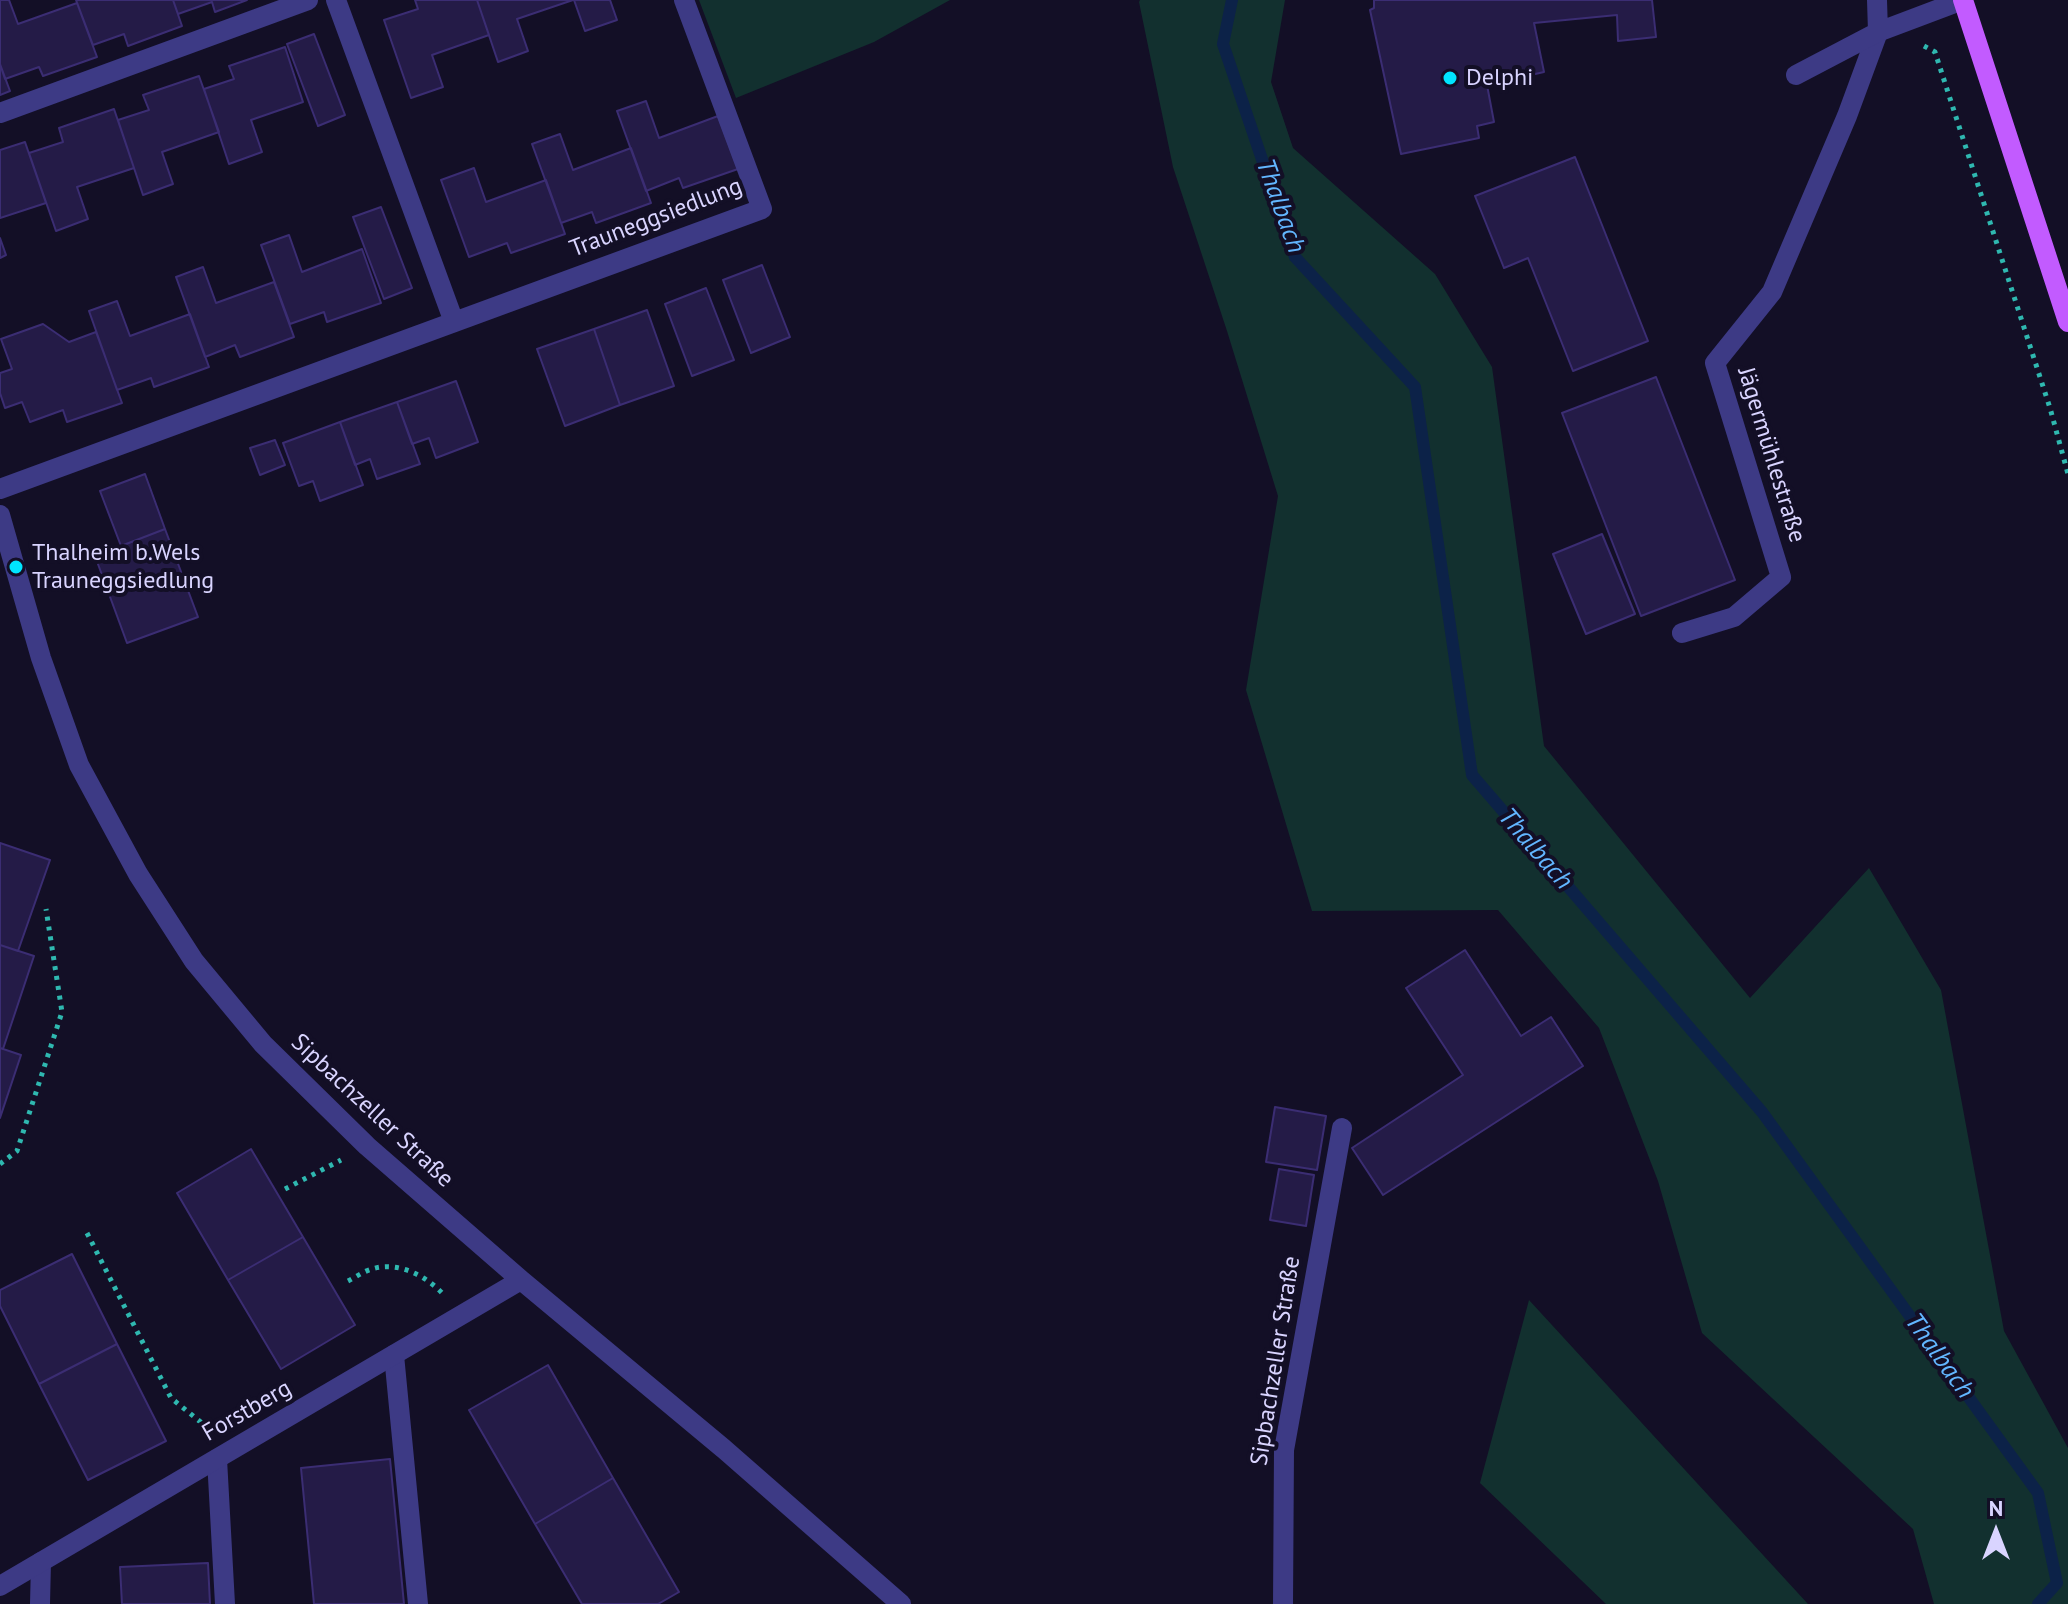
<!DOCTYPE html>
<html>
<head>
<meta charset="utf-8">
<style>
  body { margin:0 }
  #map { position:relative; width:2068px; height:1604px; overflow:hidden; background:#130f26; font-family:"PT Sans",sans-serif }
  canvas { display:block }
  .north { position:absolute; left:1956px; top:1492px; width:80px; height:80px; -webkit-text-stroke:6px #130f26; paint-order:stroke; rotate:0deg; font-size:22px; font-weight:700; line-height:32px; text-align:center; color:#d9d4ff }
  .north::after { content:''; display:block; margin:auto; width:28px; height:36px; background:#d9d4ff; clip-path:polygon(50% 0,100% 100%,50% 72%,0 100%) }
</style>
</head>
<body>
<div id="map">
<canvas width="2068" height="1604"></canvas>
<div class="north">N</div>
</div>
<script>
const context = document.querySelector('canvas').getContext('2d');
context.lineJoin = 'round';
function paint(path, color) {
  context.fillStyle = color;
  context.fill(path, 'evenodd');
}
function strokePath(path, color, width, dash) {
  context.strokeStyle = color;
  context.lineWidth = width;
  context.lineCap = dash ? 'butt' : 'round';
  context.setLineDash(dash || []);
  context.stroke(path);
}
function drawText(font, color, halo, rows, align = 'center') {
  context.font = font + ' "PT Sans",sans-serif';
  context.lineWidth = 8;
  context.setLineDash([]);
  context.textBaseline = 'middle';
  context.strokeStyle = halo;
  context.fillStyle = color;
  for (const [text, x, y, turn = 0] of rows) {
    context.save();
    context.translate(x, y);
    context.rotate((+turn || 0) * Math.PI / 180);
    context.textAlign = isNaN(turn) ? turn : align;
    if (halo) context.strokeText(text, 0, 0);
    context.fillText(text, 0, 0);
    context.restore();
  }
}
const green = new Path2D(`
  M 699,0 L 950,0 L 874,42 L 736,98 Z
  M 1140,0 L 1285,0 L 1271,82 L 1293,148 L 1435,274 L 1492,367 L 1544,746 L 1750,998 L 1869,868 L 1941,990 L 2004,1331 L 2068,1448 L 2068,1604 L 1934,1604 L 1913,1529 L 1702,1333 L 1658,1181 L 1599,1028 L 1498,910 L 1312,911 L 1246,690 L 1278,496 L 1227,331 L 1173,167 L 1139,2 Z
  M 1529,1300 L 1808,1604 L 1606,1604 L 1480,1483 Z`);
const stream = new Path2D(`
  M 1232,0 L 1223,44 L 1295,257 L 1415,387 L 1472,775 L 1762,1112 L 2038,1493 L 2057,1583 L 2038,1604`);
const building = new Path2D(`
  M 0,0 L 9,0 L 18,24 L 77,3 L 97,57 L 43,76 L 39,67 L 5,79 L 0,64 Z
  M 76,0 L 173,0 L 182,26 L 128,46 L 124,34 L 93,45 Z
  M 173,0 L 247,0 L 215,12 L 212,2 L 178,14 Z
  M 415,0 L 477,0 L 489,35 L 432,55 L 443,87 L 411,98 L 384,20 L 418,9 Z
  M 477,0 L 573,0 L 517,19 L 528,51 L 498,62 Z
  M 574,0 L 610,0 L 617,20 L 585,31 Z
  M 1374,0 L 1652,0 L 1656,37 L 1618,41 L 1617,15 L 1534,23 L 1544,72 L 1487,85 L 1494,122 L 1477,126 L 1479,138 L 1401,154 L 1370,10 L 1374,8 Z
  M 314,34 L 345,115 L 318,126 L 287,44 Z
  M 285,47 L 303,102 L 251,120 L 262,152 L 229,164 L 204,89 L 234,79 L 229,66 Z
  M 0,64 L 10,91 L 0,95 Z
  M 199,76 L 219,132 L 162,152 L 173,184 L 143,195 L 118,120 L 149,110 L 143,95 Z
  M 646,101 L 659,138 L 718,116 L 738,169 L 683,188 L 679,178 L 646,191 L 617,111 Z
  M 114,109 L 134,168 L 77,187 L 88,219 L 56,231 L 29,153 L 63,142 L 59,128 Z
  M 560,134 L 573,170 L 631,148 L 651,203 L 596,223 L 592,212 L 561,223 L 532,144 Z
  M 25,142 L 46,203 L 0,218 L 0,150 Z
  M 1575,157 L 1648,341 L 1573,371 L 1528,258 L 1504,268 L 1475,196 Z
  M 474,168 L 486,202 L 546,180 L 565,234 L 511,253 L 507,243 L 469,257 L 441,180 Z
  M 381,207 L 412,288 L 384,299 L 353,217 Z
  M 289,235 L 302,272 L 362,249 L 381,303 L 327,322 L 324,312 L 290,324 L 261,245 Z
  M 0,238 L 6,255 L 0,258 Z
  M 762,265 L 790,337 L 751,353 L 723,280 Z
  M 203,267 L 216,303 L 274,282 L 294,337 L 240,357 L 235,345 L 205,357 L 176,277 Z
  M 706,288 L 734,360 L 692,376 L 665,304 Z
  M 117,301 L 130,336 L 190,314 L 209,367 L 154,387 L 151,378 L 117,390 L 89,311 Z
  M 647,310 L 674,386 L 620,405 L 594,329 Z
  M 43,324 L 69,342 L 96,332 L 122,403 L 67,422 L 63,410 L 30,422 L 22,402 L 5,408 L 0,393 L 0,373 L 12,369 L 1,339 Z
  M 594,329 L 620,405 L 565,426 L 537,349 Z
  M 1656,377 L 1735,580 L 1641,616 L 1562,413 Z
  M 456,381 L 478,442 L 436,458 L 429,438 L 412,444 L 397,402 Z
  M 397,402 L 420,464 L 377,479 L 370,459 L 355,465 L 340,422 Z
  M 340,422 L 363,485 L 320,501 L 313,481 L 299,486 L 283,443 Z
  M 275,440 L 285,465 L 260,475 L 250,448 Z
  M 145,474 L 165,529 L 121,546 L 100,491 Z
  M 165,529 L 198,617 L 127,643 L 95,556 Z
  M 1602,534 L 1635,614 L 1586,634 L 1553,554 Z
  M 0,843 L 50,860 L 18,951 L 0,945 Z
  M 0,945 L 34,956 L 3,1049 L 0,1048 Z
  M 1465,950 L 1521,1036 L 1551,1017 L 1583,1066 L 1383,1195 L 1352,1148 L 1463,1075 L 1406,988 Z
  M 0,1048 L 21,1055 L 0,1118 Z
  M 1275,1107 L 1326,1116 L 1317,1170 L 1266,1162 Z
  M 251,1149 L 303,1237 L 228,1280 L 177,1193 Z
  M 1279,1169 L 1314,1175 L 1306,1226 L 1270,1220 Z
  M 303,1237 L 355,1325 L 281,1369 L 228,1280 Z
  M 72,1254 L 117,1344 L 39,1384 L 0,1306 L 0,1290 Z
  M 117,1344 L 166,1441 L 88,1480 L 39,1384 Z
  M 548,1365 L 613,1478 L 535,1524 L 469,1410 Z
  M 390,1459 L 404,1604 L 314,1604 L 301,1468 Z
  M 613,1478 L 679,1592 L 658,1604 L 582,1604 L 535,1524 Z
  M 208,1563 L 210,1604 L 122,1604 L 120,1567 Z`);
const path = new Path2D(`
  M 1924,46 L 1935,52 L 2050,408 L 2068,474
  M 0,1164 L 17,1151 L 62,1012 L 46,909
  M 285,1189 L 341,1160
  M 87,1233 L 171,1398 L 208,1428
  M 348,1281 C 356,1277 364,1271 372,1269 C 397,1261 425,1275 442,1293`);
const lane = new Path2D(`
  M 0,113 L 308,0
  M 1682,633 L 1734,617 L 1781,577 L 1715,363 L 1772,292 L 1847,116 L 1878,32
  M 394,1355 L 418,1604
  M 217,1459 L 225,1604
  M 40,1604 L 41,1562
  M 1283,1604 L 1284,1450 L 1342,1128`);
const street = new Path2D(`
  M 336,0 L 454,322
  M 1877,0 L 1878,32
  M 1796,75 L 1878,32 L 1963,0
  M 0,489 L 762,209 L 684,0
  M 0,515 L 41,658 L 79,765 L 138,874 L 194,961 L 263,1044 L 367,1146 L 521,1280 L 724,1449 L 901,1604
  M 0,1586 L 521,1280`);
const primary = new Path2D(`
  M 1963,0 L 2068,322`);
const markers = [
  [1450,78,8,"#00e5ff"],
  [16,567,8,"#00e5ff"]
];
const poiNames = [
  ["Delphi",1466,78],
  ["Thalheim b.Wels",32,553],
  ["Trauneggsiedlung",32,581]
];
const streetNames = [
  ["Trauneggsiedlung",656,218,-21],
  ["Jägermühlestraße",1771,455,73],
  ["Sipbachzeller Straße",372,1111,43],
  ["Sipbachzeller Straße",1276,1361,-81],
  ["Forstberg",247,1411,-30]
];
const waterNames = [
  ["Thalbach",1280,206,70],
  ["Thalbach",1535,849,49],
  ["Thalbach",1939,1356,54]
];
paint(green, '#12302f');
strokePath(stream, '#0c2248', 12);
paint(building, '#241b47');
strokePath(building, '#3b2d73', 2);
strokePath(path, '#2fb8b0', 5, [4, 6]);
strokePath(lane, '#3d3a85', 20);
strokePath(street, '#3d3a85', 20);
strokePath(primary, '#c25bff', 20);
for (const [x, y, r, color] of markers) {
  const dot = new Path2D();
  dot.arc(x, y, r, 0, 2 * Math.PI);
  context.fillStyle = color;
  context.fill(dot);
  strokePath(dot, '#130f26', 3);
}
drawText('24px', '#d9d4ff', '#130f26', poiNames, 'left');
drawText('24px', '#d9d4ff', '#130f26', streetNames);
drawText('italic 26px', '#62b6ff', '#130f26', waterNames);
</script>
</body>
</html>
